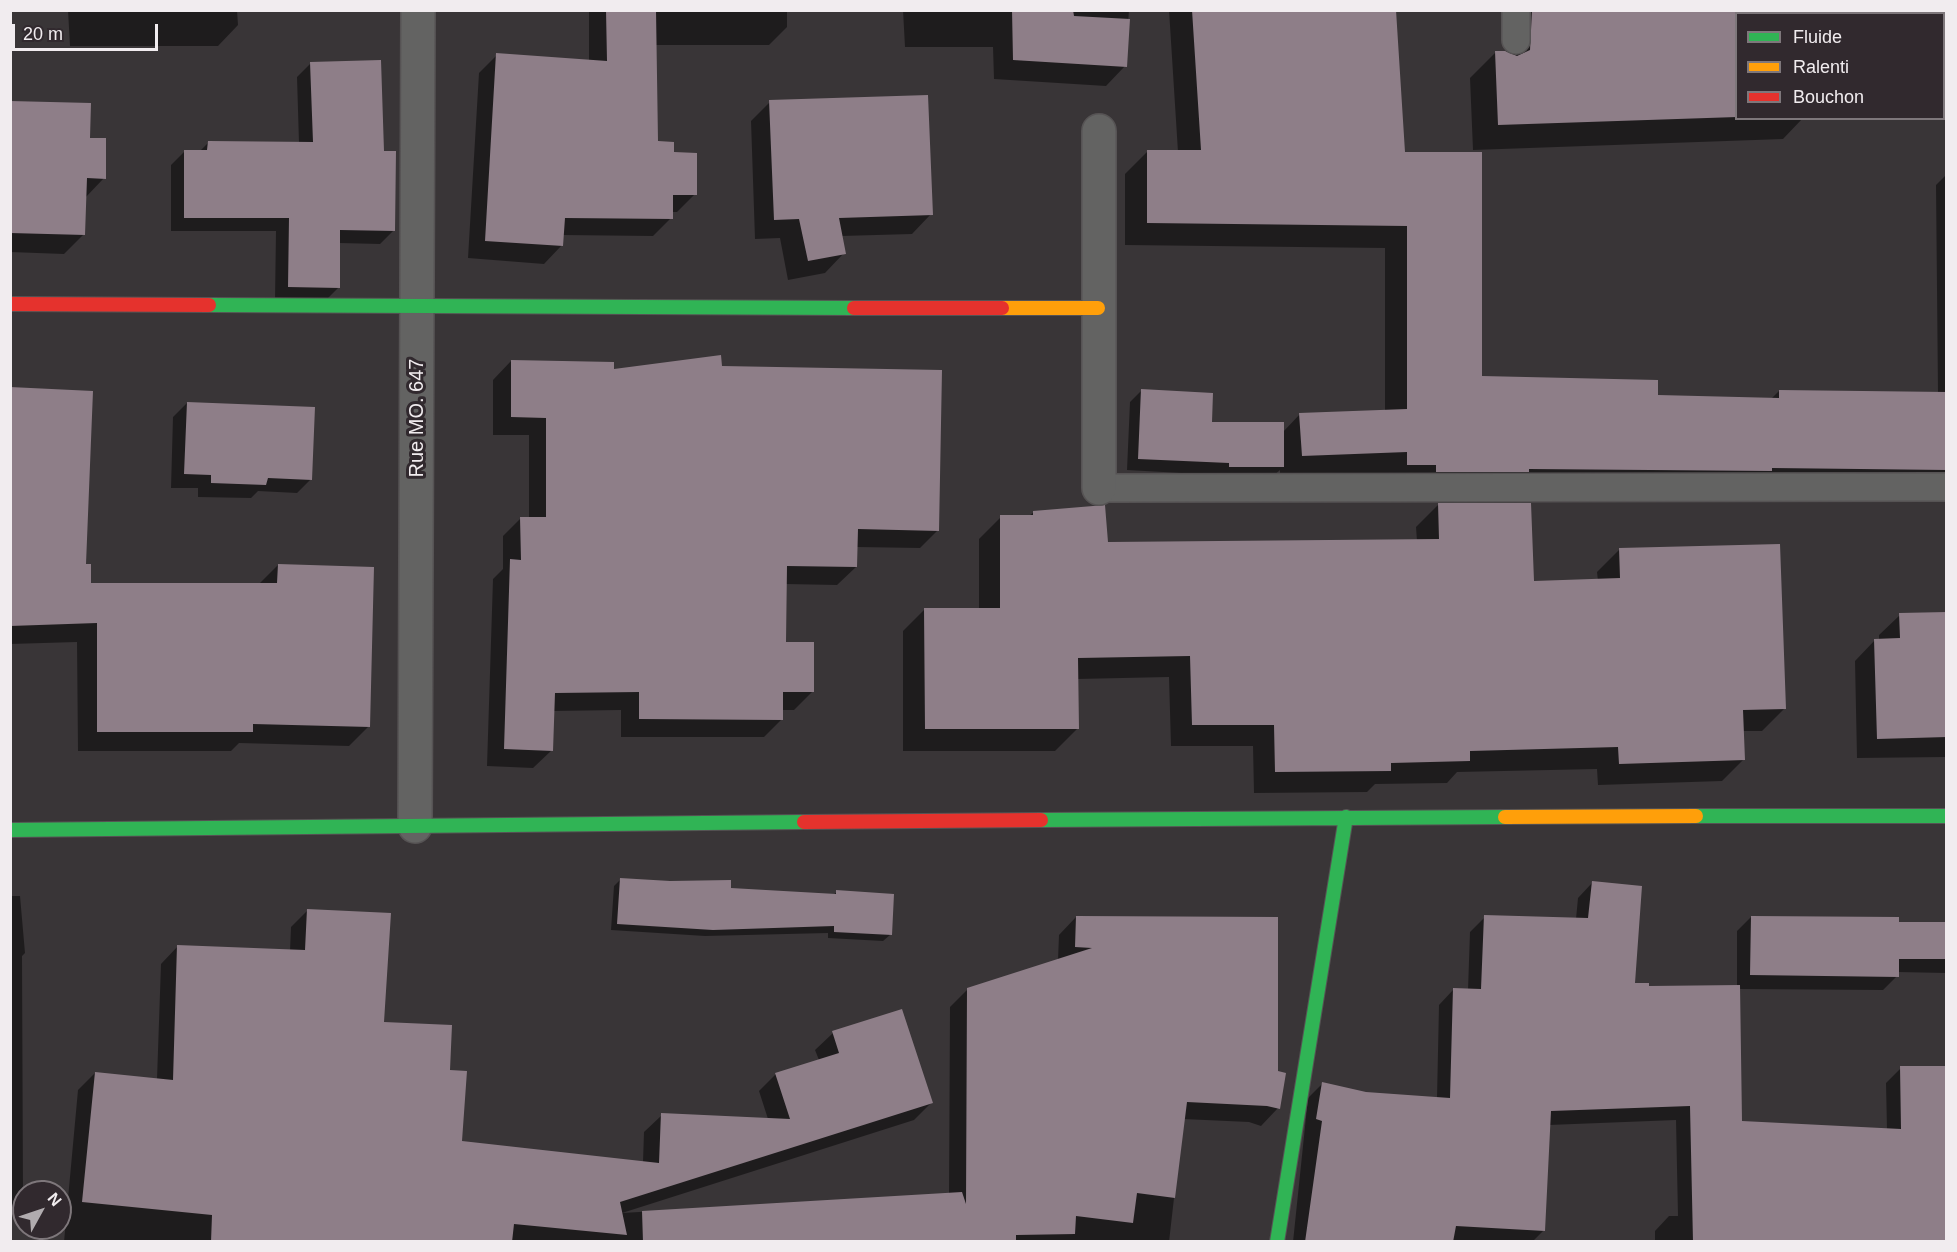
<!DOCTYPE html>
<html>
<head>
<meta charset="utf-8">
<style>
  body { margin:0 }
  #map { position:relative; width:1957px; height:1252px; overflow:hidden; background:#393537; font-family:Arial,sans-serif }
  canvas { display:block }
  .frame { position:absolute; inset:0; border:12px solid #f1ecef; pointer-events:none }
  .legend { position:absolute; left:1735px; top:12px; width:210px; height:108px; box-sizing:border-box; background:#31292e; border:2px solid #7e777b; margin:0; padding:8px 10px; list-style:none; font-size:18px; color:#f1ecef }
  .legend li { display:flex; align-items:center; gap:12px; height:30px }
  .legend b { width:30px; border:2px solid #7e777b }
  .north { position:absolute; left:12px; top:1180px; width:60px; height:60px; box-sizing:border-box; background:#31292e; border:2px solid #7e777b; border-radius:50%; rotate:50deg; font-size:16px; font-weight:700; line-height:24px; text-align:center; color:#f1ecef }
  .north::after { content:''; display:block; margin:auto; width:21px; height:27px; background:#b1acaf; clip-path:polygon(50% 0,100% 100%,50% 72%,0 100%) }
  .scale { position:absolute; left:12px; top:24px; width:146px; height:27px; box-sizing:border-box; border:3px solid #f1ecef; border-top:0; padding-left:8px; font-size:18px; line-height:21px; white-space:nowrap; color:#f1ecef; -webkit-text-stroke:4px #31292e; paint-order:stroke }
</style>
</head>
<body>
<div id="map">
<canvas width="1957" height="1252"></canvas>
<div class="frame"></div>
<ul class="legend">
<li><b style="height:8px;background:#30b455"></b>Fluide</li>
<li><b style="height:8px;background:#ff9f0a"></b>Ralenti</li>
<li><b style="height:8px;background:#e5322d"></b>Bouchon</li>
</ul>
<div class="north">N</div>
<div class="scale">20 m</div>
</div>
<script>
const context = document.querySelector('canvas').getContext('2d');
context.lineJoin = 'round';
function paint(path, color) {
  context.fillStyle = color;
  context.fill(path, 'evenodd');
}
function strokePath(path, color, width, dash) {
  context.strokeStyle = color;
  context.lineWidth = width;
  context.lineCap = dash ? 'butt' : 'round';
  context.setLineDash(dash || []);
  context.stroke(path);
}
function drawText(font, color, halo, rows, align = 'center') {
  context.font = font + ' Arial,sans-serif';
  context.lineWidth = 6;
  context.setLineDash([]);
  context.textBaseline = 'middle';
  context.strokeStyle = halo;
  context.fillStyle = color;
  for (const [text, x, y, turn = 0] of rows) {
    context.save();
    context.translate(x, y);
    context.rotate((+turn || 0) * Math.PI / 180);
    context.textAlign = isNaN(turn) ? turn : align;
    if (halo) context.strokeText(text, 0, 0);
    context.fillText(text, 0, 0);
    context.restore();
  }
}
const shadow = new Path2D(`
  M 68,10 L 237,10 L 238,25 L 218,46 L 70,46 Z
  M 589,10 L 787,10 L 787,27 L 769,45 L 655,45 L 657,143 L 672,154 L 695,194 L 677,212 L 671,212 L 671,218 L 653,236 L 562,235 L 562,245 L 544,264 L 468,258 L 479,73 L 497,55 L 589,61 Z
  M 903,10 L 1129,10 L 1125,66 L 1106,86 L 994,79 L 993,47 L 905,47 Z
  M 1169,10 L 1395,10 L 1403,153 L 1481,378 L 1657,397 L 1771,399 L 1779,391 L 1938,393 L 1936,185 L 1946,175 L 1946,492 L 1386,487 L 1386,473 L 1280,477 L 1280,470 L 1271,478 L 1127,470 L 1130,402 L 1142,390 L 1210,424 L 1283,432 L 1300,414 L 1385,411 L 1385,248 L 1125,245 L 1125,174 L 1148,151 L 1178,152 Z
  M 1525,10 L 1804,10 L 1804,14 L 1736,14 L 1736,118 L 1803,118 L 1783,139 L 1473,150 L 1470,78 L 1495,53 L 1506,52 L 1507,36 Z
  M 1938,10 L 1946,10 L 1946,65 L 1944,65 L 1944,14 L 1938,14 Z
  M 311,63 L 382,153 L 394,230 L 380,244 L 339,243 L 339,287 L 325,301 L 275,300 L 276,231 L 171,231 L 171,165 L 185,151 L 200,151 L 208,143 L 299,143 L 297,77 Z
  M 10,102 L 89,139 L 104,178 L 85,198 L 84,234 L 64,254 L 10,252 Z
  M 770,102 L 931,214 L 912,234 L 841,236 L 844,253 L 825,273 L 788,280 L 780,238 L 755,239 L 751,121 Z
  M 511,361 L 613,371 L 721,368 L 938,530 L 920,548 L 856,547 L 856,567 L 837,585 L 785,584 L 785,644 L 812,692 L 794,710 L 782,710 L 782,719 L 764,737 L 621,737 L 621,710 L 553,711 L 552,750 L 533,768 L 487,766 L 493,579 L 503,569 L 503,536 L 521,518 L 529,518 L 529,435 L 493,435 L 493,380 Z
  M 10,389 L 85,565 L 90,584 L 259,584 L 278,565 L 369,726 L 349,746 L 239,743 L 231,751 L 78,751 L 77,642 L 10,644 Z
  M 187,403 L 311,479 L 297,493 L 258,491 L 251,498 L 198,497 L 198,488 L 171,488 L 173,417 Z
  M 1438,505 L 1533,583 L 1598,581 L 1597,572 L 1619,550 L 1784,709 L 1762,731 L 1743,731 L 1744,759 L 1722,781 L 1598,785 L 1597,769 L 1457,772 L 1447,783 L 1375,784 L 1367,792 L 1254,793 L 1253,746 L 1171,746 L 1169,677 L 1077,679 L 1077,729 L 1055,751 L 903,751 L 903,631 L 925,609 L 979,609 L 979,539 L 1001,517 L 1029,516 L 1034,512 L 1107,544 L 1417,541 L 1416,527 Z
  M 1946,613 L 1946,757 L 1857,758 L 1855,661 L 1875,640 L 1879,640 L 1879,635 L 1900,615 Z
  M 621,879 L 730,889 L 833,895 L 837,892 L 890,935 L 883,941 L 828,938 L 828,933 L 705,936 L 611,930 L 614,886 Z
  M 1592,883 L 1633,985 L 1648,988 L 1737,987 L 1737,931 L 1751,917 L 1946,924 L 1946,973 L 1897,972 L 1897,976 L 1883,990 L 1738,989 L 1741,1122 L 1887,1130 L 1886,1083 L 1901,1068 L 1946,1242 L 1655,1242 L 1655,1231 L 1669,1216 L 1678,1216 L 1676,1120 L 1549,1125 L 1544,1230 L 1532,1242 L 1293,1242 L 1308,1098 L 1323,1083 L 1366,1094 L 1437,1098 L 1439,1005 L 1453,990 L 1468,990 L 1470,932 L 1485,917 L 1576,919 L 1578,898 Z
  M 10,896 L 20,896 L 25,953 L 22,956 L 23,1194 L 10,1207 Z
  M 308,910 L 383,1024 L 448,1071 L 461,1142 L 643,1162 L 644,1132 L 662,1115 L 768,1119 L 759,1091 L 776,1074 L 819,1060 L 815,1050 L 833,1033 L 901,1011 L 931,1103 L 914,1120 L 622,1213 L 949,1194 L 950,1007 L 967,990 L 1058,960 L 1059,935 L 1076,917 L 1278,1108 L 1261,1126 L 1249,1122 L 1183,1119 L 1169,1242 L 64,1242 L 78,1090 L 95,1073 L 157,1079 L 161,964 L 178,946 L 290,951 L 291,927 Z`);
const building = new Path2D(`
  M 606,10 L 656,10 L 658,141 L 674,142 L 674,152 L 697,153 L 697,195 L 673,195 L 673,219 L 565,218 L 563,246 L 485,241 L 496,53 L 607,61 Z
  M 1012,10 L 1073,10 L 1074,16 L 1130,19 L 1127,67 L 1013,60 Z
  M 1192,10 L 1396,10 L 1405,152 L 1482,152 L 1482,376 L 1658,380 L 1658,395 L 1779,398 L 1779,390 L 1947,392 L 1947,470 L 1772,468 L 1772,471 L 1529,469 L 1529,472 L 1436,472 L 1436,465 L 1407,465 L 1407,452 L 1302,456 L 1299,413 L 1407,409 L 1407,226 L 1147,223 L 1147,150 L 1201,150 Z
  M 1532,10 L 1737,10 L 1737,117 L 1498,125 L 1495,51 L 1505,51 L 1517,56 L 1530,50 Z
  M 381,60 L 384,151 L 396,151 L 395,231 L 340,230 L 340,288 L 288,287 L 289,218 L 184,218 L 184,150 L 207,150 L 208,141 L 313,142 L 310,62 Z
  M 928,95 L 933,215 L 839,218 L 846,254 L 808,261 L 799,219 L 774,220 L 769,100 Z
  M 10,101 L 91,103 L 90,138 L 106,138 L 106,179 L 87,178 L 85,235 L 10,233 Z
  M 721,355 L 722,366 L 942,370 L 939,531 L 858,529 L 857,567 L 787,566 L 786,642 L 814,642 L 814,692 L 783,692 L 783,720 L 639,719 L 639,692 L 555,693 L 553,751 L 504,749 L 510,559 L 521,560 L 520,517 L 546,517 L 546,418 L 511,417 L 511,360 L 614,362 L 614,369 Z
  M 10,387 L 93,391 L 86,564 L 91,564 L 91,583 L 277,583 L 278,564 L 374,567 L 370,727 L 253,724 L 253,732 L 97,732 L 97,623 L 10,626 Z
  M 1141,389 L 1213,393 L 1212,422 L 1284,422 L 1284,467 L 1229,467 L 1229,463 L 1138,459 Z
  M 187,402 L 315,407 L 312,480 L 268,478 L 266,485 L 211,483 L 211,475 L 184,474 Z
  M 1438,503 L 1531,503 L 1534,581 L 1620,578 L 1619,548 L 1780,544 L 1786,709 L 1743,710 L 1745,760 L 1619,764 L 1618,747 L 1470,751 L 1470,761 L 1391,763 L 1391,771 L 1275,772 L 1274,725 L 1192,725 L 1190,656 L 1078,658 L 1079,729 L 925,729 L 924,608 L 1000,608 L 1000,515 L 1033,515 L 1033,511 L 1105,505 L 1108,542 L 1439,539 Z
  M 1947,612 L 1947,737 L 1877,739 L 1874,639 L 1900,638 L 1899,613 Z
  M 620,878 L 670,881 L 731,880 L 731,888 L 836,894 L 836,890 L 894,894 L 892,935 L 834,932 L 834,926 L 713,930 L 617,924 Z
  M 1592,881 L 1642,886 L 1635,983 L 1649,983 L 1649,986 L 1740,985 L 1742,1121 L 1901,1129 L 1900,1066 L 1947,1066 L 1947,1242 L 1693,1242 L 1690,1106 L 1551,1111 L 1545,1231 L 1456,1226 L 1453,1242 L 1305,1242 L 1322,1121 L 1316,1119 L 1322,1082 L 1366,1092 L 1450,1098 L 1453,988 L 1481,989 L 1484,915 L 1588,918 Z
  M 307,909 L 391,913 L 384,1022 L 452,1025 L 450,1070 L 467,1071 L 462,1141 L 659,1163 L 661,1113 L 790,1119 L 775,1073 L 839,1053 L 832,1031 L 902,1009 L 933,1103 L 620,1202 L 627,1235 L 514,1224 L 512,1242 L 211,1242 L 212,1215 L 82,1202 L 95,1072 L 173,1080 L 177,945 L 305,950 Z
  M 1076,916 L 1278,917 L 1278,1071 L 1286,1073 L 1280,1109 L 1267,1106 L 1187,1102 L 1175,1198 L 1137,1193 L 1133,1223 L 1076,1216 L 1075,1234 L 1016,1235 L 1016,1242 L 643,1242 L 642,1211 L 962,1192 L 966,1204 L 967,988 L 1092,948 L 1075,947 Z
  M 1751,916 L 1899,917 L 1899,922 L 1947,922 L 1947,959 L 1899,959 L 1899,977 L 1750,975 Z`);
const lane = new Path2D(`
  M 1516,40 L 1516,10
  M 1099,488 L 1946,487`);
const street = new Path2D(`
  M 1099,488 L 1099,131
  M 415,826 L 418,10`);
const fast = new Path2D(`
  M 209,305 L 854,308
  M 1696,816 L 1946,816
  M 1041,820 L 1505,817
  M 10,830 L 804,822
  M 1277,1242 L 1346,817`);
const slow = new Path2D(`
  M 1002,308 L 1098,308
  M 1505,817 L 1696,816`);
const jam = new Path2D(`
  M 10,304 L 209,305
  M 854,308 L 1002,308
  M 804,822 L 1041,820`);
const streetNames = [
  ["Rue MO. 647",417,418,-90]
];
paint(shadow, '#0007');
paint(building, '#8e7e88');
strokePath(lane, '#565354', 30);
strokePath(street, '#565354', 36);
strokePath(fast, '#565354', 16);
strokePath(slow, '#565354', 16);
strokePath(jam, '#565354', 16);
strokePath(lane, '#636362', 27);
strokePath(street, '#636362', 33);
strokePath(fast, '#30b455', 14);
strokePath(slow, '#ff9f0a', 14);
strokePath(jam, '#e5322d', 14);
drawText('20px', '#f1ecef', '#31292e', streetNames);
</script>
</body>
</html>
